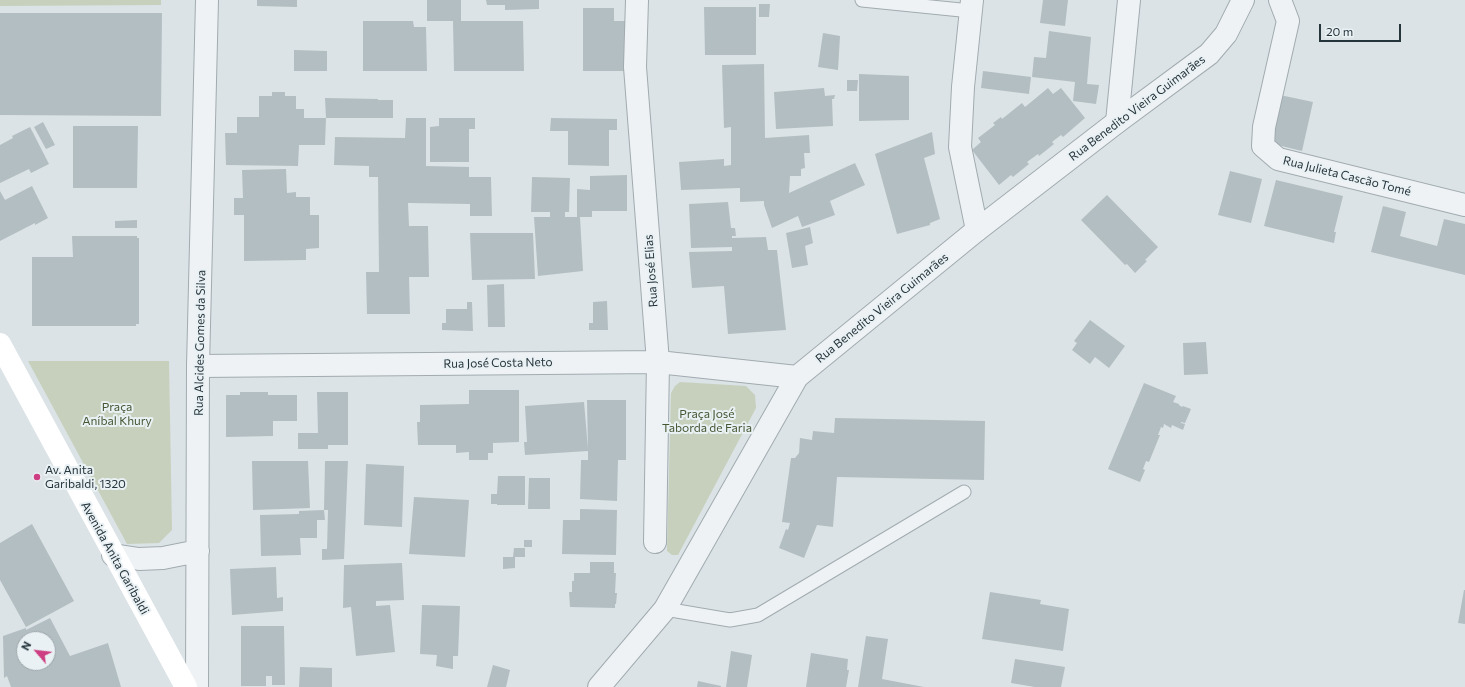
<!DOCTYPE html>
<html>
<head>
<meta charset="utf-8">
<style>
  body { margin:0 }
  #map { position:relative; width:1465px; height:687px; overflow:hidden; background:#dbe3e6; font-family:Commissioner,sans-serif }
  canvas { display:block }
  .north { position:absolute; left:16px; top:631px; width:40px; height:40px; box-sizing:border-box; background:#eaf1f4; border:1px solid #9ba6aa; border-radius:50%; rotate:298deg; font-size:11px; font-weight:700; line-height:16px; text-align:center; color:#25353c }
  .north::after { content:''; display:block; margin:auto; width:14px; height:18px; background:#cd3e82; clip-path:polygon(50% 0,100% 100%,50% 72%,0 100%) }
  .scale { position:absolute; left:1319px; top:24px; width:82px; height:18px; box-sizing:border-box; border:2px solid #25353c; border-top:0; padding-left:5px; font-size:12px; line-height:14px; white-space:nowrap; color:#25353c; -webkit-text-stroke:3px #eaf1f4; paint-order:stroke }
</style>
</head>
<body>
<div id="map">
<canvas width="1465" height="687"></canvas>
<div class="north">N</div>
<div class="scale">20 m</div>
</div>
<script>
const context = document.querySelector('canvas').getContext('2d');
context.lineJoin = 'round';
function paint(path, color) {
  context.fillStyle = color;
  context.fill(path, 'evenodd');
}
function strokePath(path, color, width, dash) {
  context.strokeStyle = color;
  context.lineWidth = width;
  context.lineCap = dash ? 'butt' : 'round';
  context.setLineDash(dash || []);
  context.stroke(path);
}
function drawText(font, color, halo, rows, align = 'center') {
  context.font = font + ' Commissioner,sans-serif';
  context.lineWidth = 4;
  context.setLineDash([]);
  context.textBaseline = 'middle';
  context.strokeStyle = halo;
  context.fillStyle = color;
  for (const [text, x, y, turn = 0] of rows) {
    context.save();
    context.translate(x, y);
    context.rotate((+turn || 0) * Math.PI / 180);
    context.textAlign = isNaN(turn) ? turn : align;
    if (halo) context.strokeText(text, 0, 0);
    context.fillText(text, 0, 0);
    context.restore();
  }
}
const green = new Path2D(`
  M 0,0 L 161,0 L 161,5 L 0,6 Z
  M 28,361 L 169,361 L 172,530 L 159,543 L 127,544 Z
  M 680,382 L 746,386 L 755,395 L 756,408 L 678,555 L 672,555 L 667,551 L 671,393 L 675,386 Z`);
const building = new Path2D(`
  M 257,0 L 297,0 L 297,7 L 257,6 Z
  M 427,0 L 461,0 L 461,21 L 523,21 L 524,71 L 454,71 L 453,21 L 427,21 Z
  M 486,0 L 539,0 L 539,9 L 505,10 L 505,5 L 487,5 Z
  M 1043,0 L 1068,0 L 1065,26 L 1040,23 Z
  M 759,4 L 770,4 L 769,17 L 759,17 Z
  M 704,7 L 756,7 L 756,55 L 705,55 Z
  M 583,8 L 614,8 L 614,21 L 627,21 L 628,71 L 583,71 Z
  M 0,13 L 162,13 L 161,116 L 0,115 Z
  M 363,21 L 413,21 L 414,27 L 426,27 L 427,71 L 363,71 Z
  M 1049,31 L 1091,37 L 1087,84 L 1099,85 L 1096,104 L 1073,101 L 1075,82 L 1032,77 L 1034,57 L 1046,58 Z
  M 823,33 L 840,36 L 838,70 L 818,67 Z
  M 294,50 L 327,51 L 327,71 L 294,71 Z
  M 764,64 L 765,138 L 809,135 L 810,153 L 804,153 L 805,168 L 801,169 L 801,176 L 790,176 L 789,193 L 855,163 L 865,185 L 830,201 L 835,215 L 802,227 L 798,216 L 772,228 L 764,205 L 764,201 L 740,202 L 740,188 L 681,190 L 679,162 L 724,159 L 724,166 L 731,165 L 731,127 L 724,128 L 722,65 Z
  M 983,71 L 1031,77 L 1029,94 L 981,88 Z
  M 859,74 L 909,76 L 909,120 L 859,121 Z
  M 847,80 L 858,80 L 857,91 L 847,91 Z
  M 824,88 L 825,96 L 835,95 L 834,99 L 832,99 L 833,126 L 776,129 L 774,92 Z
  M 1048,88 L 1053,94 L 1061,88 L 1085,118 L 1063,137 L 1061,135 L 1052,142 L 1054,144 L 1039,156 L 1038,154 L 1027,162 L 1029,164 L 1013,177 L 1011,175 L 999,185 L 972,150 L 981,142 L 978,138 L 995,125 L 993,123 L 1001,117 L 1002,119 L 1022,103 L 1025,107 Z
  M 272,92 L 285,92 L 285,96 L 296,96 L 296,109 L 304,109 L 304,118 L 326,118 L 325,98 L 378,99 L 378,100 L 393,100 L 393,118 L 326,118 L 325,145 L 299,145 L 298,166 L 226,165 L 225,133 L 237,133 L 237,117 L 259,117 L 259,96 L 272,96 Z
  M 1280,95 L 1313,102 L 1302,151 L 1269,143 Z
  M 406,118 L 426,118 L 426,166 L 469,167 L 469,177 L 491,177 L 492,216 L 470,216 L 470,204 L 408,203 L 409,226 L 428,226 L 429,277 L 409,277 L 410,314 L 367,314 L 366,272 L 379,272 L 378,177 L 369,177 L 369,166 L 334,165 L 335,137 L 405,138 Z
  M 439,118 L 475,118 L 475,129 L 469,129 L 469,162 L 430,162 L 430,127 L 439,126 Z
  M 551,118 L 617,119 L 617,130 L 609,130 L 609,166 L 568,165 L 568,131 L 550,131 Z
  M 43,122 L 55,145 L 46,149 L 34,127 Z
  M 73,126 L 138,126 L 137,188 L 73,188 Z
  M 30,127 L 49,164 L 31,173 L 29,169 L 0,183 L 0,145 L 13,138 L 12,136 Z
  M 932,132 L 935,154 L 924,158 L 940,219 L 930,223 L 930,225 L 897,234 L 875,154 Z
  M 286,169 L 287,193 L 296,192 L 296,197 L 310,197 L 310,215 L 319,215 L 319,248 L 306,249 L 306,260 L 244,261 L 244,215 L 234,215 L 234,198 L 243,198 L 242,170 Z
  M 1230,171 L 1262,179 L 1251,223 L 1218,215 Z
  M 627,175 L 627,211 L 592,211 L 592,217 L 580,217 L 583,271 L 538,276 L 534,217 L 550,217 L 550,212 L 531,212 L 532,177 L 570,178 L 569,212 L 565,212 L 565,217 L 577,217 L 577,189 L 590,190 L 590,176 Z
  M 1276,180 L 1343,196 L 1334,232 L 1336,232 L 1334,243 L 1264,226 Z
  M 32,186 L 48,218 L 35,225 L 35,223 L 0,241 L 0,191 L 5,200 Z
  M 1107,195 L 1158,247 L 1145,260 L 1147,261 L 1135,273 L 1127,264 L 1125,265 L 1081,220 Z
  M 728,202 L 731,228 L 735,228 L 736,236 L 732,236 L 732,238 L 766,237 L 768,250 L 777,250 L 786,330 L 728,334 L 724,286 L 692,288 L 689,252 L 732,251 L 732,247 L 691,248 L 689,204 Z
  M 1383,206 L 1406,212 L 1400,236 L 1437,246 L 1444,219 L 1465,224 L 1465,275 L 1371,252 Z
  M 137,220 L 137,228 L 115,228 L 115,221 Z
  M 810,227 L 813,243 L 805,246 L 808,265 L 792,268 L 786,233 Z
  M 470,233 L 533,233 L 535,279 L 472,280 Z
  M 72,236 L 137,236 L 137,238 L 139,238 L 139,324 L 136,324 L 136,326 L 32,326 L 32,257 L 73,257 Z
  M 504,284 L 505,327 L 488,327 L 487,285 Z
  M 607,301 L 608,330 L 589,330 L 589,323 L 593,323 L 593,302 Z
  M 467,302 L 472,302 L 473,331 L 442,330 L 442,323 L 446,323 L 446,309 L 467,309 Z
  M 1090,320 L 1125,346 L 1109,368 L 1095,357 L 1090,364 L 1072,350 L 1077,343 L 1074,341 Z
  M 1206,342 L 1208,374 L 1184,375 L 1183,343 Z
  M 1144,383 L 1176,396 L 1173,402 L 1179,404 L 1179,405 L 1182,407 L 1183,406 L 1191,409 L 1185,423 L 1181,422 L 1181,423 L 1185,424 L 1183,430 L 1172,425 L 1171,428 L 1164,424 L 1163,428 L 1161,427 L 1158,435 L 1160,435 L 1149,462 L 1146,461 L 1143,469 L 1145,470 L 1140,482 L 1108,469 Z
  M 469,390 L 519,390 L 519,442 L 493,443 L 493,453 L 488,453 L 488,460 L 469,460 L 469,452 L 456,453 L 456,445 L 418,445 L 417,422 L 420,422 L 420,405 L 469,404 Z
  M 240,392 L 268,392 L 268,395 L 297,395 L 297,421 L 273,421 L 273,436 L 226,437 L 226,395 L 240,395 Z
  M 317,392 L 348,392 L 348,445 L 328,445 L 328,449 L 298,449 L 298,433 L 318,433 Z
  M 587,400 L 626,400 L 626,460 L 618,460 L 617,501 L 580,499 L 581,460 L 588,460 L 588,451 L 525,455 L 524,442 L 527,442 L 525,406 L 584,402 L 588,449 Z
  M 835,418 L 985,421 L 984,480 L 837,477 L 833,527 L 817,525 L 804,558 L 779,548 L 786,529 L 788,530 L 790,523 L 782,522 L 791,458 L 795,458 L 799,453 L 800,438 L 812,440 L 813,431 L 834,433 Z
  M 252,461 L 308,461 L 310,508 L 253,510 Z
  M 325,461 L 348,461 L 344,559 L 322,560 L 322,549 L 327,549 L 328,510 L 324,510 L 325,520 L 317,520 L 317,538 L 300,538 L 301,555 L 261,556 L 260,515 L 299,514 L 299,511 L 324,510 Z
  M 366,464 L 404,466 L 402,527 L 364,525 Z
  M 498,476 L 525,476 L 525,505 L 497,505 L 497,504 L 491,504 L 491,494 L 497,494 Z
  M 529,478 L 550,478 L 550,509 L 528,509 Z
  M 414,497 L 469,500 L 465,557 L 409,554 Z
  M 580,509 L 617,510 L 616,555 L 562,554 L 563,520 L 580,520 Z
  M 32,524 L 74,601 L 26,627 L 0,580 L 0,543 Z
  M 524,540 L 532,540 L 532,547 L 524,547 Z
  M 514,548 L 525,548 L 525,557 L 515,557 L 515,568 L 503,569 L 503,557 L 513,557 Z
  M 590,562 L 614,562 L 614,573 L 616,573 L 615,593 L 617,593 L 616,604 L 615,604 L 615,608 L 570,607 L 569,592 L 572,592 L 572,581 L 574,581 L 574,573 L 590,573 Z
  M 402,563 L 404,600 L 376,601 L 376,606 L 390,605 L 395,652 L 356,656 L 351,607 L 343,608 L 344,565 Z
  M 276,567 L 277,598 L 283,597 L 283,611 L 232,615 L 230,569 Z
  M 1464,590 L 1465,590 L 1465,624 L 1458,623 Z
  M 990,592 L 1041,600 L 1040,604 L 1069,609 L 1063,651 L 982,639 Z
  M 422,605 L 460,606 L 458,656 L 453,656 L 453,669 L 436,666 L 437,655 L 420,654 Z
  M 50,618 L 70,656 L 108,643 L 121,687 L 11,687 L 7,676 L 4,678 L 3,636 L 26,628 L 26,630 ZM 24,639 L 48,639 L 48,663 L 24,663 Z
  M 241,626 L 284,626 L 285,685 L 272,685 L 272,676 L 266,676 L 266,686 L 241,686 Z
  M 866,636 L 888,639 L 882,679 L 924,687 L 858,687 Z
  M 731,651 L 752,655 L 747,687 L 726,687 Z
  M 811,653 L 848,659 L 847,670 L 849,670 L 846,687 L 806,687 Z
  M 1015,659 L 1065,667 L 1061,687 L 1035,687 L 1011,683 Z
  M 493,665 L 510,670 L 506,687 L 487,687 Z
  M 300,667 L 332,668 L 332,687 L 299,687 Z
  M 698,681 L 721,686 L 721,687 L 697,687 Z`);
const service = new Path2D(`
  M 862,0 L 971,11
  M 665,609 L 730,620 L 758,615 L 964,492`);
const minor = new Path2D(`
  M 637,0 L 635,67 L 658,362 L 655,542
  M 972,0 L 963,87 L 960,147 L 977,230
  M 1280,0 L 1288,21 L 1264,127 L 1263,146 L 1278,159 L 1465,205
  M 1117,122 L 1129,0
  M 198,366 L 658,362 L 797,377`);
const tertiary = new Path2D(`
  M 113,555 L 139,559 L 163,558 L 198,551
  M 197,687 L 198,366 L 207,0
  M 599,687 L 665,609 L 797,377 L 977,230 L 1117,122 L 1209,54 L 1226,34 L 1243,0`);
const secondary = new Path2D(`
  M 0,344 L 186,687`);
const markers = [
  [37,477,4,"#cd3e82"]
];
const streetNames = [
  ["Rua Benedito Vieira Guimarães",1137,108,-37],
  ["Rua Julieta Cascão Tomé",1347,176,14],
  ["Rua José Elias",651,271,-94],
  ["Rua Benedito Vieira Guimarães",882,308,-39],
  ["Rua Alcides Gomes da Silva",200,343,-89],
  ["Rua José Costa Neto",498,363,-1],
  ["Avenida Anita Garibaldi",115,558,61]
];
const parkNames = [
  ["Praça",117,407],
  ["Aníbal Khury",117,421],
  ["Praça José",707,414],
  ["Taborda de Faria",707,428]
];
const poiNames = [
  ["Av. Anita",45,470],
  ["Garibaldi, 1320",45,484]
];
paint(green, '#c7d0bc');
paint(building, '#b3bec2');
strokePath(service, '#a1abb0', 15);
strokePath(minor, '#a1abb0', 24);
strokePath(tertiary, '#a1abb0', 24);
strokePath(service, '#eef2f4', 13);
strokePath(minor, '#eef2f4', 22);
strokePath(tertiary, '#eef2f4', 22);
strokePath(secondary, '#fff', 22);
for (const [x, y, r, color] of markers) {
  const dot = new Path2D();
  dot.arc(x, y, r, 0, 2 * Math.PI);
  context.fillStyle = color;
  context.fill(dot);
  strokePath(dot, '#eaf1f4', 1.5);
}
drawText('12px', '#25353c', '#eaf1f4', streetNames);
drawText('12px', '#455733', '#eaf1f4', parkNames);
drawText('12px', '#25353c', '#eaf1f4', poiNames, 'left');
</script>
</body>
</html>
